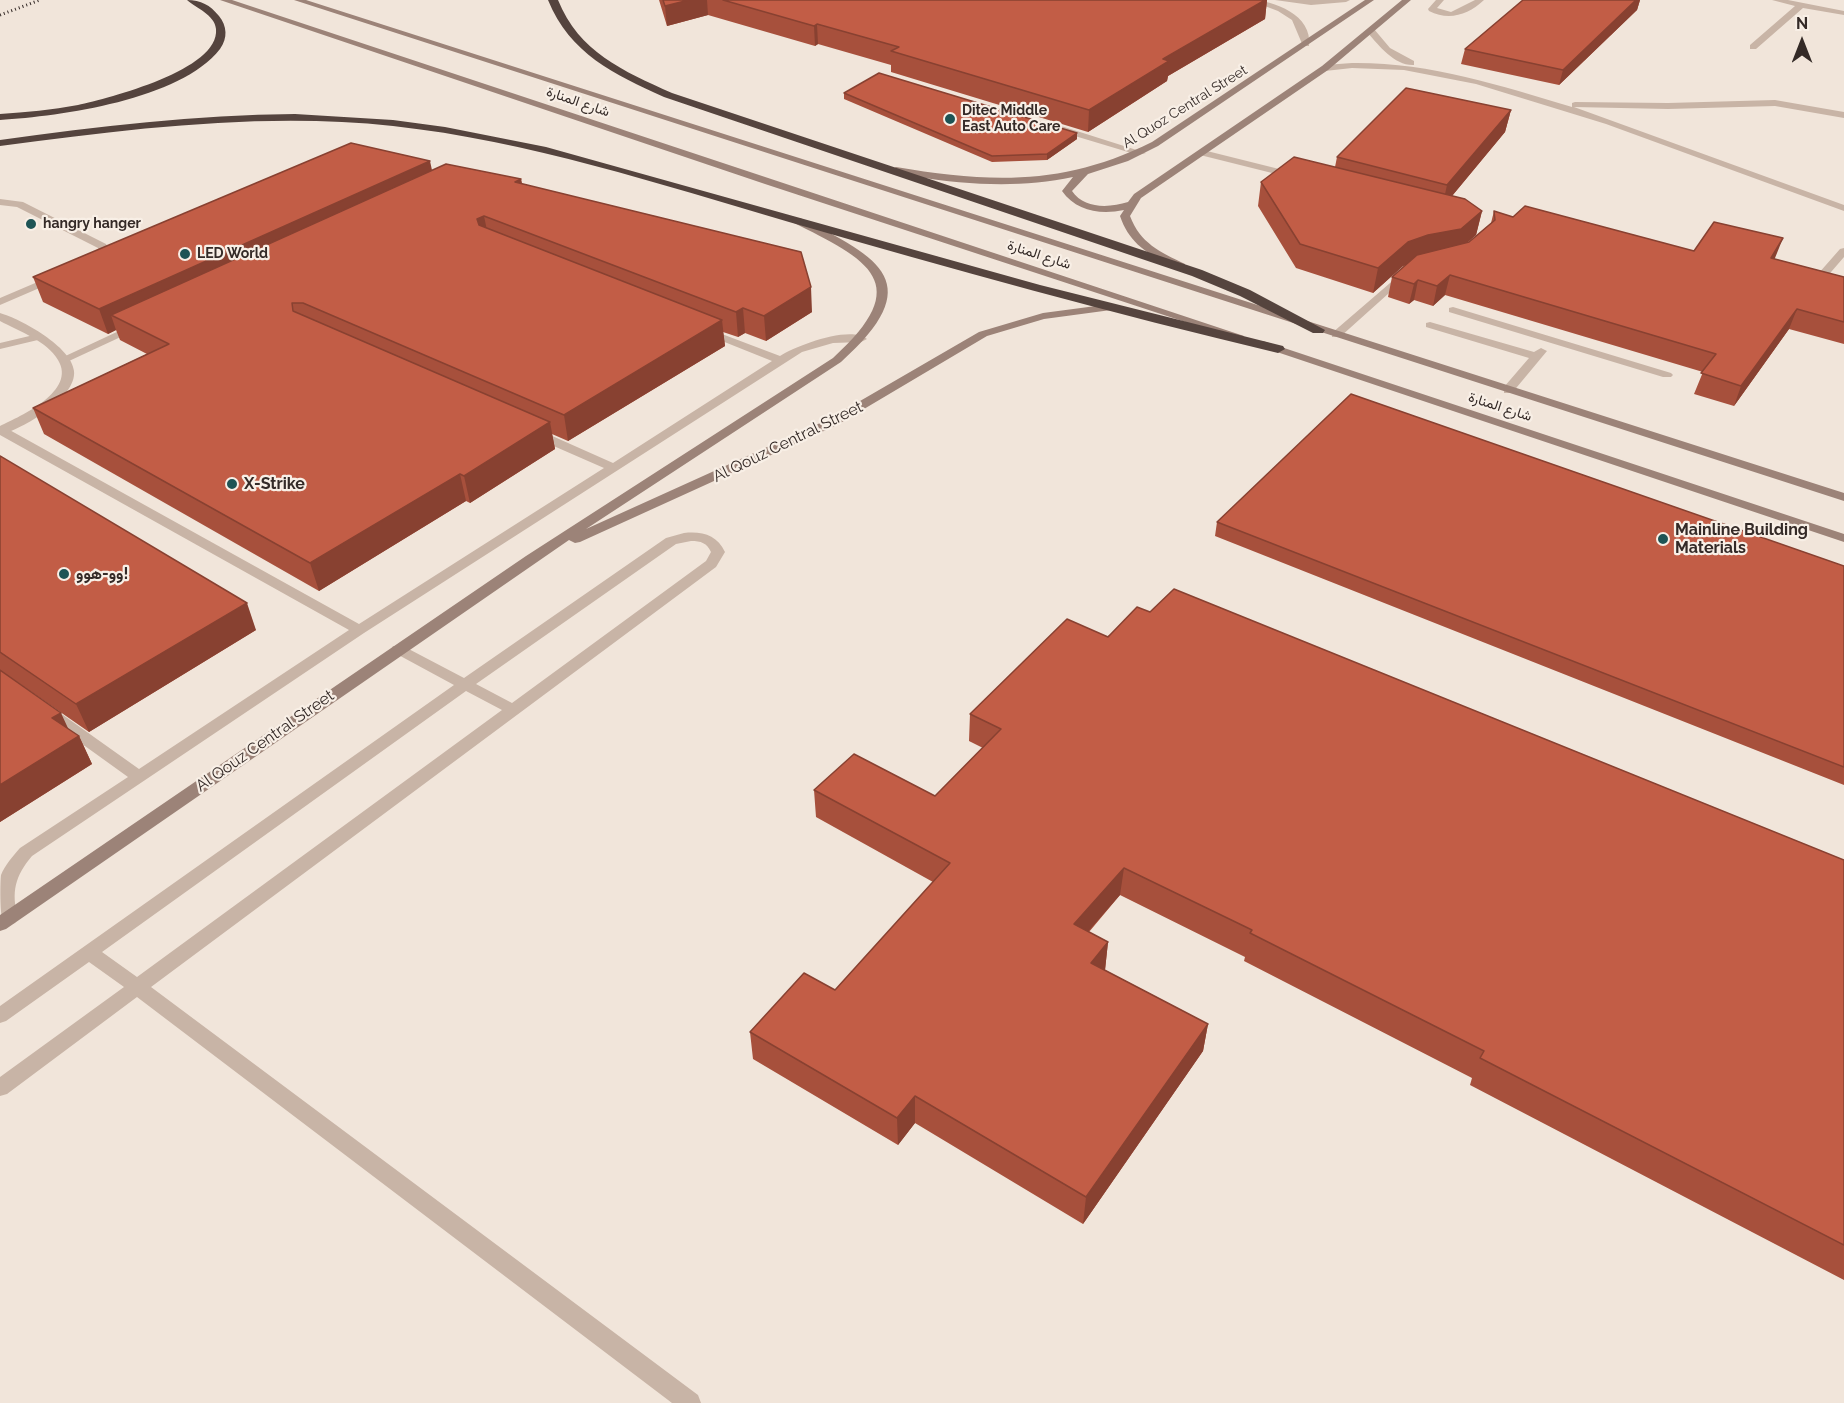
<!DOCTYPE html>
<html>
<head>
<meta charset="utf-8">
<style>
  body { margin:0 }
  #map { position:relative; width:1844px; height:1403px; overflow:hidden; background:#f1e5da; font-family:Raleway,sans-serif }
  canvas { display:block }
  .north { position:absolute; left:1772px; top:12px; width:60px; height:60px; -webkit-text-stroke:4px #f8efe6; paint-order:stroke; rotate:0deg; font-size:16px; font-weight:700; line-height:24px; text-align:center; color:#342a27 }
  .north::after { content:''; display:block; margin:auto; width:21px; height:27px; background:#342a27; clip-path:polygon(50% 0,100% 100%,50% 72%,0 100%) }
</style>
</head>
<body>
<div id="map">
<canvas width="1844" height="1403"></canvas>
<div class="north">N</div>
</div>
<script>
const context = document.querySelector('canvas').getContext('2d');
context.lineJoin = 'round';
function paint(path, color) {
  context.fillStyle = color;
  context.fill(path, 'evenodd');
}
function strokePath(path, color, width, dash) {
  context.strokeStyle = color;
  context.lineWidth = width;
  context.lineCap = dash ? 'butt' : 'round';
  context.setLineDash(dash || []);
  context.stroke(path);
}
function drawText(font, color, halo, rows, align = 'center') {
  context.font = font + ' Raleway,Vazirmatn,sans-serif';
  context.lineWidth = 4.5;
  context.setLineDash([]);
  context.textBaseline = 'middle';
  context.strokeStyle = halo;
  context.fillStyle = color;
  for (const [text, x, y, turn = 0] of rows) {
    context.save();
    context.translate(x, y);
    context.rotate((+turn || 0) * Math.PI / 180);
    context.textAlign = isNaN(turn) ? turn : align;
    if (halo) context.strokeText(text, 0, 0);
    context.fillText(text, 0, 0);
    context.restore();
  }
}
const lane = new Path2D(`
  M 1436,0 L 1444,0 L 1437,8 L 1451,12 L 1475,0 L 1484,0 C 1468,15 1449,21 1429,11 L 1428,9 Z
  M 1772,0 L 1788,0 L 1844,11 L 1844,15 L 1803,8 L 1756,49 L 1750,49 L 1750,45 L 1795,6 Z
  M 1368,29 L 1374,29 L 1390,48 L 1414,61 L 1414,65 C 1395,66 1379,46 1368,33 Z
  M 1352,63 C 1428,62 1499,85 1572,107 L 1572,103 L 1575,102 L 1668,103 L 1775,100 L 1844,112 L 1844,118 L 1775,106 L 1668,109 L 1574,107 L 1844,205 L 1844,211 L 1606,124 L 1476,84 L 1404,70 L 1352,68 L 1325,71 L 1321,68 L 1325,65 Z
  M 1055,126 L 1061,126 L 1146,153 L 1138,155 L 1055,130 Z
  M 1203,150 L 1299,174 L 1301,176 L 1296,179 L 1200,155 L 1198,153 Z
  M 0,199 L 23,202 L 106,244 L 110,252 L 99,262 L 91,262 L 91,258 L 99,251 L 98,248 L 17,207 L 0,205 Z
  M 1844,248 L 1844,257 L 1819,286 L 1811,286 L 1811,282 L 1840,249 Z
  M 1404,271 L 1409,274 L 1408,276 L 1340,337 L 1332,337 L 1332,333 Z
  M 54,275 L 58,276 L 58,280 L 0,305 L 0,298 Z
  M 1453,307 L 1671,373 L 1673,375 L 1671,377 L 1663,377 L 1449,312 L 1449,308 Z
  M 1430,322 L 1534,352 L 1541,348 L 1547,351 L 1512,393 L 1504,393 L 1504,387 L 1529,358 L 1426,327 L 1426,323 Z
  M 136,323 L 140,324 L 140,328 L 69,361 L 65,362 L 59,359 Z
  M 706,328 L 780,356 C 796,346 850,325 867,339 L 861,342 L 833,343 L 802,352 L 364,633 L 32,856 C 15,876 11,892 18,918 L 15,923 L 9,925 L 3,923 C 0,915 0,884 1,875 C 5,865 13,856 20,848 L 128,777 L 46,718 L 43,714 L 46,710 L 56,710 L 139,769 L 349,630 L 0,435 L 0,428 L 6,428 L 359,624 L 604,468 L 533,437 L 531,434 L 533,431 L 541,431 L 613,463 L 772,361 L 702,333 L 702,329 Z
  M 38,334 L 42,335 L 42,339 L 0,349 L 0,343 Z
  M 684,533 C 702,531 717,535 725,552 L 716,567 L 151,987 L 698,1395 L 701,1403 L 672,1403 L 137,997 L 7,1094 L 0,1096 L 0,1077 L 124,987 L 89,962 L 6,1021 L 0,1023 L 0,1006 L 454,685 L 393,652 L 391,649 L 393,646 L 403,646 L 464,678 L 666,538 ZM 691,541 C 701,541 707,543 711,552 L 706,561 L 512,703 L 476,684 L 676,544 ZM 466,691 L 502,710 L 137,977 L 102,952 Z`);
const street = new Path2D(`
  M 1249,0 C 1274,0 1313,15 1309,46 L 1303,46 L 1292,20 L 1278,11 Z
  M 1275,0 L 1350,0 L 1346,2 L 1311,5 Z
  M 0,313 C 21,319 72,347 74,371 C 77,398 22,429 0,435 L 0,426 C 21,416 77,391 58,360 C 47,341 19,331 0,321 Z`);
const secondary = new Path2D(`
  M 220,0 L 232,0 L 1244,336 L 1242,338 L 1234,338 L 765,184 Z
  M 294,0 L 306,0 L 1844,493 L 1844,501 Z
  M 1365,0 L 1374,0 L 1158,146 L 1128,161 L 1088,174 L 1072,191 C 1084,209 1109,208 1128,202 L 1134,194 L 1322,66 L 1402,0 L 1411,0 L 1328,70 L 1141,198 L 1130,216 C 1140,243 1160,252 1185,264 L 1185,268 C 1178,269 1173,266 1166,263 C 1144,252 1128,240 1120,216 L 1124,210 C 1100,215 1076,211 1062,191 L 1073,177 C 1022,188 968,185 918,177 C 909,175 898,175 891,170 L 896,167 C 990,183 1064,186 1152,142 Z
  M 792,218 L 800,218 C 882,258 928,284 841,362 L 586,529 L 829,419 L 979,332 L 1043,313 L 1111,304 L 1117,307 L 1111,310 L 1044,319 L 987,336 L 837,425 L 580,542 L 575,543 L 569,540 L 6,929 L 0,931 L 0,915 L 526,556 L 833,358 C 916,283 869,260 792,222 Z
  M 1263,341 L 1844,534 L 1844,542 L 1259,346 L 1259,342 Z`);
const highway = new Path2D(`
  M 187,0 C 201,0 210,5 219,16 C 227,26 228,38 220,49 C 180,100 61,116 0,120 L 0,114 C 26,112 52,110 78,105 C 109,98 220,70 216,29 C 215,15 196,8 187,0 Z
  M 548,0 L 558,0 C 579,52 623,71 672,93 L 1202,270 L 1250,290 L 1325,330 L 1323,333 L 1313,333 L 1240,296 L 1192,276 L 664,97 C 614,74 570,54 548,0 Z
  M 295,114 L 393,120 L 445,127 L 546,147 L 1040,285 L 1283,346 L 1285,349 L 1278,353 C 1114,314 951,269 789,222 C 659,184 529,141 393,126 C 262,112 130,129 0,146 L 0,140 C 98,126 196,115 295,114 Z`);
const rail = new Path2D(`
  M 0,15 L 40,0`);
const wall = new Path2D(`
  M 659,0 L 1267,0 L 1265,19 L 1168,76 L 1167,81 L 1088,132 L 891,72 L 891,65 L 818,44 L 815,46 L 708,15 L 667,26 Z
  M 1523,0 L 1640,0 L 1637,10 L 1559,85 L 1461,64 L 1465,49 Z
  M 844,93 L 1077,133 L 1077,139 L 1047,160 L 992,162 L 844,99 Z
  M 1511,110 L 1505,132 L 1452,196 L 1482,211 L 1476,235 L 1467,243 L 1469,242 L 1491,223 L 1494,211 L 1513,217 L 1694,251 L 1775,259 L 1844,277 L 1844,344 L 1789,329 L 1734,406 L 1694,394 L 1703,372 L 1445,295 L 1433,306 L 1414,300 L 1409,304 L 1388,297 L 1392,277 L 1406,265 L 1403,266 L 1373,293 L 1296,268 L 1258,206 L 1261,182 L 1335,167 L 1337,157 Z
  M 432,170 L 521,179 L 522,184 L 812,312 L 766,341 L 745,333 L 738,337 L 723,332 L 725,346 L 568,441 L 552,434 L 555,449 L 470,503 L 466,501 L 319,591 L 44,434 L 33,408 L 147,354 L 120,340 L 116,330 L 108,334 L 43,302 L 33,277 Z
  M 0,456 L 256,630 L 89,732 L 17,682 L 68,729 L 79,736 L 92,764 L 0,822 Z
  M 1217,522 L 1844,566 L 1844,785 L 1215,536 Z
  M 1150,612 L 1844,860 L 1844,1280 L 1470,1085 L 1472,1078 L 1244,961 L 1245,957 L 1120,895 L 1089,932 L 1108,942 L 1105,970 L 1208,1024 L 1203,1051 L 1083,1224 L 915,1123 L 898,1145 L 753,1059 L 750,1032 L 835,990 L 933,882 L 816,817 L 814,790 L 935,796 L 983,748 L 969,741 L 970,714 Z`);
const shadedWall = new Path2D(`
  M 689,0 L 707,0 L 708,15 L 667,26 L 665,6 Z
  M 1265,0 L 1267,0 L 1265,19 L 1168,76 L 1167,81 L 1088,132 L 1089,110 L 1163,59 Z
  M 1636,0 L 1640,0 L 1637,10 L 1559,85 L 1563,70 Z
  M 817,24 L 818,44 L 815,46 L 814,26 Z
  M 1511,110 L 1505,132 L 1442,208 L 1447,185 Z
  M 1077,133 L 1077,139 L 1047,160 L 1047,154 Z
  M 430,161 L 435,184 L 111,315 L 116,330 L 108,334 L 99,309 Z
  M 521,179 L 525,202 L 515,182 Z
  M 1482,211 L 1476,235 L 1455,253 L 1423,259 L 1403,266 L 1373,293 L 1378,268 L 1408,242 Z
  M 484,216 L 489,240 L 482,243 L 477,219 Z
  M 1783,238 L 1775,258 L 1764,277 L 1771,258 Z
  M 1450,275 L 1445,295 L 1433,306 L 1437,286 Z
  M 1418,280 L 1414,300 L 1409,304 L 1414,284 Z
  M 811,287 L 812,312 L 766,341 L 764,316 Z
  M 743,308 L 745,333 L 738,337 L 736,312 Z
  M 1797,309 L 1789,329 L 1734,406 L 1741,386 Z
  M 722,320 L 725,346 L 568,441 L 564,415 Z
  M 550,422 L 555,449 L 470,503 L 464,476 Z
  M 460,474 L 466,501 L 319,591 L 310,563 Z
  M 247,603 L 256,630 L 89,732 L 76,704 Z
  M 61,713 L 73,739 L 79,736 L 92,764 L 0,822 L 0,785 L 52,718 Z
  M 1124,868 L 1120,895 L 1071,951 L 1074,924 Z
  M 1108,942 L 1105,970 L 1091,963 Z
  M 1208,1024 L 1203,1051 L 1083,1224 L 1086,1197 Z
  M 915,1096 L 915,1123 L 898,1145 L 897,1118 Z`);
const building = new Path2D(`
  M 663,0 L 689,0 L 665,6 Z
  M 723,0 L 1265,0 L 1163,59 L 1169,61 L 1089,110 L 891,51 L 899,47 L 817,24 L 814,26 Z
  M 1523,0 L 1636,0 L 1563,70 L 1465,49 Z
  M 879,73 L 1077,133 L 1047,154 L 992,156 L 844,93 Z
  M 1406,88 L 1511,110 L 1447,185 L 1337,157 Z
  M 351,143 L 430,161 L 99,309 L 33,277 Z
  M 1294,157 L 1465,199 L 1482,211 L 1461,229 L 1428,235 L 1408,242 L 1378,268 L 1300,244 L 1261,182 Z
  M 446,164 L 521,179 L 515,182 L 801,252 L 811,287 L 764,316 L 743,308 L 736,312 L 484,216 L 477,219 L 479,225 L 722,320 L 564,415 L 303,303 L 292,303 L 293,311 L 550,422 L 464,476 L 460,474 L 310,563 L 33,408 L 169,344 L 111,315 Z
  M 1525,206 L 1694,251 L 1714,222 L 1783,238 L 1771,258 L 1844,277 L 1844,322 L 1797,309 L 1741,386 L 1701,373 L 1716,354 L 1450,275 L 1437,286 L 1418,280 L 1414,284 L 1392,277 L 1417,255 L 1469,242 L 1495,220 L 1494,211 L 1513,217 Z
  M 1351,394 L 1844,566 L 1844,767 L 1217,522 Z
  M 0,456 L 247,603 L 76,704 L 0,652 Z
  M 1174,589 L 1844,860 L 1844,1245 L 1480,1058 L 1484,1051 L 1250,933 L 1252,930 L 1124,868 L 1074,924 L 1108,942 L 1091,963 L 1208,1024 L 1086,1197 L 915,1096 L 897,1118 L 750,1032 L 804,973 L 835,990 L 950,863 L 814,790 L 854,754 L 935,796 L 1001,729 L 970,714 L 1067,619 L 1108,637 L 1137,607 L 1150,612 Z
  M 0,670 L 61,713 L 52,718 L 79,736 L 0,785 Z`);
const markers = [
  [950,119,6,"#1e5455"],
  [31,224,6,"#1e5455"],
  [185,254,6,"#1e5455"],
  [232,484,6,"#1e5455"],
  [1663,539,6,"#1e5455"],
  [64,574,6,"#1e5455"]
];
const farStreetnames = [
  ["شارع المنارة",578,102,19],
  ["Al Quoz Central Street",1185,107,-32],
  ["شارع المنارة",1039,255,18],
  ["شارع المنارة",1500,407,18]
];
const farPoinames = [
  ["Ditec Middle",962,111],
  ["East Auto Care",962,127],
  ["hangry hanger",43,224],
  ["LED World",197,254]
];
const streetNames = [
  ["Al Qouz Central Street",788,442,-26],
  ["Al Qouz Central Street",265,741,-35]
];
const poiNames = [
  ["X-Strike",244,484],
  ["Mainline Building",1675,530],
  ["Materials",1675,548],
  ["وو-هوو!",76,574]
];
paint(lane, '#c8b4a6');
paint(street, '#c8b4a6');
paint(secondary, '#9c8378');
paint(highway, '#55443e');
strokePath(rail, '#342a27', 3, [1, 3]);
paint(wall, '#a7503c');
paint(shadedWall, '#884131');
paint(building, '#c25d46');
strokePath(building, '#884131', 1.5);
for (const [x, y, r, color] of markers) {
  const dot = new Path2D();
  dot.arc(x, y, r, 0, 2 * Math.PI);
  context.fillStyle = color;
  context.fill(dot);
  strokePath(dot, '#f8efe6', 2);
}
drawText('14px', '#342a27', '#f8efe6', farStreetnames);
drawText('bold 14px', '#342a27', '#f8efe6', farPoinames, 'left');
drawText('16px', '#342a27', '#f8efe6', streetNames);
drawText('bold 16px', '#342a27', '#f8efe6', poiNames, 'left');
</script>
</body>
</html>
